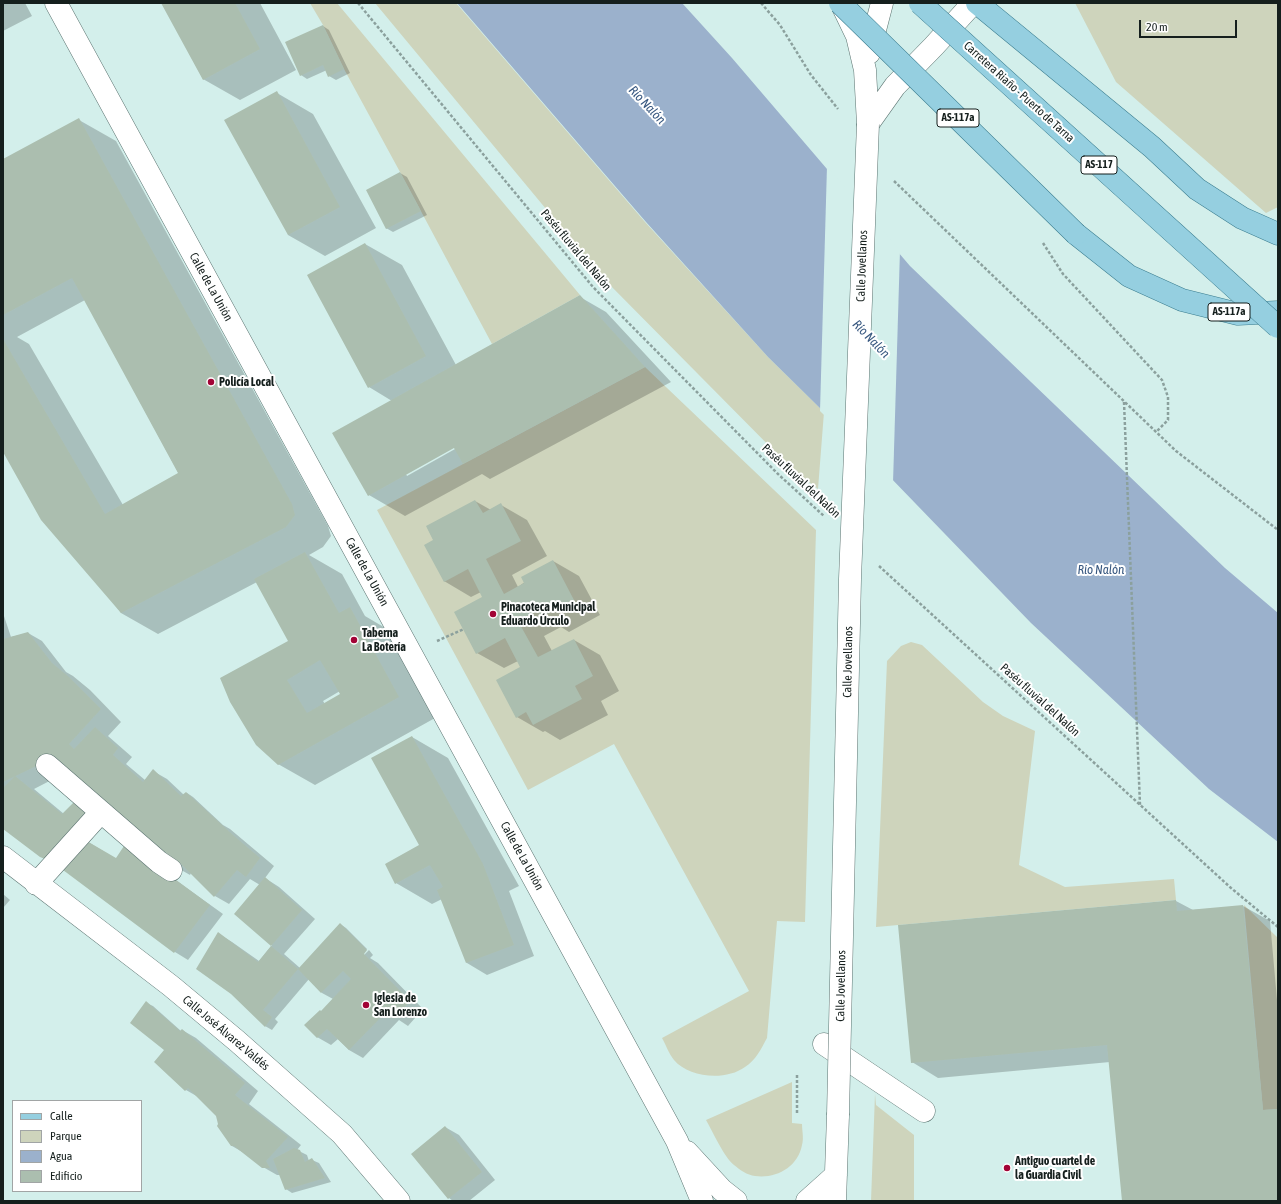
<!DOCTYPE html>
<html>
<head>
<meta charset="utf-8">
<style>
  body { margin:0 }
  #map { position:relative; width:1281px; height:1204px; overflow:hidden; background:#d3efeb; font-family:"Asap Condensed",sans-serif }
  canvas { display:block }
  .frame { position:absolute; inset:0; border:4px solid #151f1d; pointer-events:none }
  .legend { position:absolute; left:12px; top:1100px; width:130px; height:92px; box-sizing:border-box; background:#fff; border:1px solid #a1a5a5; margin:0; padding:5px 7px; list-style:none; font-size:12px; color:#151f1d }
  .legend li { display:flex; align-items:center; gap:8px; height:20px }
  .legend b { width:20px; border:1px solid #a1a5a5 }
  .scale { position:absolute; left:1139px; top:20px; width:98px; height:18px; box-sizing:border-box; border:2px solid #151f1d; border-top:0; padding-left:5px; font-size:12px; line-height:14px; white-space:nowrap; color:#151f1d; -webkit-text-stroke:3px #fff; paint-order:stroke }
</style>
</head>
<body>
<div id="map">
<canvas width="1281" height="1204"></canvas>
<div class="frame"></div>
<ul class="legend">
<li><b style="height:5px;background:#95cfe0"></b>Calle</li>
<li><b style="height:11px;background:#ced4bc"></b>Parque</li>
<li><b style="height:11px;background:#9bb1cc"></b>Agua</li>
<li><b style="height:11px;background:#abbeaf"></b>Edificio</li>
</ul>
<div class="scale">20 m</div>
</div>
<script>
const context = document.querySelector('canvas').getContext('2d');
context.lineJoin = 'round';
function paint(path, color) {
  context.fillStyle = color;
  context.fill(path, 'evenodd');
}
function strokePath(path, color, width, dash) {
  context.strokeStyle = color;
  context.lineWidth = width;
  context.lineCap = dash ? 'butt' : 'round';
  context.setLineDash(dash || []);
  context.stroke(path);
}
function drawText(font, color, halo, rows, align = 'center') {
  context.font = font + ' "Asap Condensed",sans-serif';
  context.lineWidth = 4;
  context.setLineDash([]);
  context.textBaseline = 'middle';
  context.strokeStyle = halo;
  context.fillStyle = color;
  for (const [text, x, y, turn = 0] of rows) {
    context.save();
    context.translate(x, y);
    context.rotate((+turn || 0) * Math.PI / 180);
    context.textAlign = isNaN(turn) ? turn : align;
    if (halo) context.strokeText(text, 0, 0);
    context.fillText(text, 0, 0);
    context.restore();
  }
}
const green = new Path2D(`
  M 310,3 L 337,3 L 580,295 L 492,344 L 400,172 L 344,69 L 323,25 Z
  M 375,3 L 456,3 L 645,222 L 768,357 L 824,412 L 818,489 L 792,469 L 605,280 Z
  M 1075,3 L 1278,3 L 1278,207 L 1266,213 L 1116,82 Z
  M 645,367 L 816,530 L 805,922 L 777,921 L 767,1038 C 761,1049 756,1060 745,1067 C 726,1081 689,1078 674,1060 C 669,1054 666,1045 662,1038 L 749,991 L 614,744 L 528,790 L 377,510 Z
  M 911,642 L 922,645 L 983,702 L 1003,716 L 1035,731 L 1019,865 L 1065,887 L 1174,879 L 1176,900 L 876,927 L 887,661 L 901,646 Z
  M 1244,905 L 1278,938 L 1278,1109 L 1263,1110 Z
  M 792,1082 L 792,1123 L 802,1124 C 802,1130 804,1139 802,1145 C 798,1167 776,1179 755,1176 C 747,1175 740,1170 734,1165 C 724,1157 713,1132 706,1120 Z
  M 875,1094 L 876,1105 L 914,1135 L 914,1201 L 871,1201 Z`);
const water = new Path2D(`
  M 457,3 L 682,3 L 732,58 L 910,266 L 1225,568 L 1278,613 L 1278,842 L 1209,789 L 1031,623 L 887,474 L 768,357 L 646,222 Z`);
const pier = new Path2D(`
  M 827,166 L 900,250 L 893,483 L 820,411 Z`);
const shadow = new Path2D(`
  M 3,3 L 25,3 L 32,16 L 3,31 Z
  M 162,3 L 260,3 L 296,70 L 240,100 L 203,79 Z
  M 323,26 L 329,30 L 350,73 L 336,80 L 329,76 L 327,70 L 307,79 L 301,75 Z
  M 277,93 L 313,114 L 376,228 L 325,256 L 288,235 Z
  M 79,120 L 116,141 L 328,526 L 331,536 L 323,547 L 309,555 L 342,574 L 365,616 L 387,629 L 435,718 L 315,785 L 278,764 L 289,641 L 257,582 L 158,634 L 121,613 L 3,450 L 3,160 ZM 85,300 L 179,474 L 123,505 L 29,344 L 17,337 ZM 340,691 L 342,695 L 325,704 L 323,701 Z
  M 400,173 L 407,177 L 427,215 L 393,232 L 386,228 Z
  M 365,244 L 402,265 L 456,365 L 580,297 L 606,312 L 671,382 L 490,479 L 482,474 L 405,516 L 369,495 L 392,401 L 369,387 ZM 455,446 L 455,449 L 407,476 L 406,474 Z
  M 475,501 L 491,510 L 501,505 L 527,520 L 547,556 L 512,575 L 518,587 L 553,561 L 579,576 L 600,615 L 569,632 L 561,627 L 544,636 L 552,651 L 574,640 L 600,655 L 619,691 L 601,701 L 608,715 L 560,740 L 545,731 L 543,732 L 517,717 L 521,668 L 518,661 L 504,668 L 477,653 L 484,597 L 481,592 L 471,597 L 444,581 L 434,540 Z
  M 3,613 L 11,637 L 28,633 L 42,641 L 66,672 L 73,676 L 90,690 L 121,722 L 108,736 L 132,757 L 126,764 L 145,780 L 153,771 L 167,779 L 184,795 L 187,793 L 193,797 L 223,825 L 230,829 L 274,866 L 265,878 L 279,887 L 315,919 L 284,954 L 300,968 L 340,924 L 346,928 L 367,949 L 362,955 L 364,955 L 369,950 L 373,955 L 370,958 L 378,963 L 423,1009 L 408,1026 L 399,1020 L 363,1058 L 349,1050 L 338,1039 L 331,1045 L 317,1037 L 321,1012 L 333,999 L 322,993 L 309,979 L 275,1019 L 278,1022 L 272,1030 L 265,1026 L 219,934 L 232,942 L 259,961 L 272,945 L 235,914 L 260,885 L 250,879 L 229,904 L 215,896 L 191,873 L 190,875 L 176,867 L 69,771 L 34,789 L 64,814 L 85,840 L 116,859 L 177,881 L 223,914 L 188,960 L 175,952 L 64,870 L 40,856 L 3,827 Z
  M 412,737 L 448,758 L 519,886 L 509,891 L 534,956 L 487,975 L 467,963 L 442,899 L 432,904 L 396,883 L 420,845 Z
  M 3,894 L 10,900 L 3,908 Z
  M 1176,901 L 1193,910 L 1243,906 L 1270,921 L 1278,1011 L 1278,1201 L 1123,1201 L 1110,1062 L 938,1078 L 912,1062 Z
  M 146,1003 L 153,1006 L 181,1031 L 182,1030 L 196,1038 L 258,1091 L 249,1104 L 301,1145 L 297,1150 L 307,1155 L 309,1161 L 312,1160 L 319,1163 L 331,1182 L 292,1193 L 286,1189 L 280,1175 L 277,1175 L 263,1167 L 246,1154 L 232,1146 L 219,1124 L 217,1115 L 200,1098 L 186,1090 L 165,1050 Z
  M 445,1127 L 459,1135 L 495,1180 L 469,1201 L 453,1201 L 449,1198 L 412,1154 Z`);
const building = new Path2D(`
  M 161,3 L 235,3 L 260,49 L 203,80 Z
  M 323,25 L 344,69 L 328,77 L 323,65 L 300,76 L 285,42 Z
  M 277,91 L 340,207 L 288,235 L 224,120 Z
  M 79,118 L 292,504 L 295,515 L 286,527 L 121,613 L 41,520 L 3,452 L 3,339 L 105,514 L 178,473 L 72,278 L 3,315 L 3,159 Z
  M 400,172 L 421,211 L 386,229 L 366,190 Z
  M 365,243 L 426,356 L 368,388 L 307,275 Z
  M 580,295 L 645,367 L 463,464 L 454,448 L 368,496 L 332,433 Z
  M 475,500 L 483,513 L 501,503 L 521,541 L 486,559 L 504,594 L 524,583 L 521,577 L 553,560 L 574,600 L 541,617 L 538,610 L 518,621 L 538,657 L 574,639 L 593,676 L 575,686 L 582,699 L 533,725 L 526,712 L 516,718 L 496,680 L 520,667 L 505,638 L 476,654 L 454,612 L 482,597 L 468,569 L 444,582 L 424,545 L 433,540 L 426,526 Z
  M 305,552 L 339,613 L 350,607 L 399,697 L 278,765 L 256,745 L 230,702 L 220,678 L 288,641 L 254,579 ZM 320,660 L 340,694 L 307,713 L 287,680 Z
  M 28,632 L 52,663 L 69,677 L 101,709 L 69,744 L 74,749 L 95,727 L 118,748 L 113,755 L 143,782 L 153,769 L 181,796 L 186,792 L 233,835 L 260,858 L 246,877 L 237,870 L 214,897 L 180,863 L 176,868 L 53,758 L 3,782 L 3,639 Z
  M 412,736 L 483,864 L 514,945 L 466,963 L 437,890 L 443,887 L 430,865 L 395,884 L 385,864 L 419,845 L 371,758 Z
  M 15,776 L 62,814 L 75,801 L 89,814 L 45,859 L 40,857 L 3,829 L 3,788 Z
  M 85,840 L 116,858 L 126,843 L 210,905 L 174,953 L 63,870 Z
  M 265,877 L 302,910 L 271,946 L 234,914 Z
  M 1176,900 L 1177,911 L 1243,905 L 1263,1110 L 1278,1109 L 1278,1201 L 1122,1201 L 1107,1045 L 911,1063 L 898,925 Z
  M 340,923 L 367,950 L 364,954 L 410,1001 L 394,1019 L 386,1012 L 349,1050 L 327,1029 L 317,1038 L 304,1025 L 320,1010 L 321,1011 L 351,979 L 343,971 L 321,993 L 298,969 Z
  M 218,932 L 258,962 L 271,946 L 298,969 L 263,1010 L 272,1017 L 265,1027 L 231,994 L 196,969 Z
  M 146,1001 L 180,1031 L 182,1029 L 245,1083 L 235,1095 L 288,1137 L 266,1161 L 270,1168 L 262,1168 L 234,1146 L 231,1146 L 217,1126 L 218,1124 L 216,1116 L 188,1088 L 185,1091 L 154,1062 L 164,1050 L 130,1023 Z
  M 445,1126 L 482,1172 L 448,1199 L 411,1154 Z
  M 294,1148 L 300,1150 L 305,1162 L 312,1158 L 325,1178 L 285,1190 L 273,1159 Z`);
const path = new Path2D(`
  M 358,3 L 593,287 L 779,475 L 824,516
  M 761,3 L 780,25 L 811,75 L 838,109
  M 894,181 L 1176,451 L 1278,530
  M 1043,243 L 1063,274 L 1162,380 L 1168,397 L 1168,420 L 1156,432
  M 1124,402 L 1140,805
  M 879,566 L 1231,888 L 1278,927
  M 437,641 L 464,629
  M 797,1113 L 797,1075`);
const minor = new Path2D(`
  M 56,3 L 677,1141 L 702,1201
  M 843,7 L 857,36 L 865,70 L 868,124
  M 869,53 L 882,3
  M 868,124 L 895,86 L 934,46 L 973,3
  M 47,765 L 159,862 L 171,870
  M 3,857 L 171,986 L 237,1041 L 342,1134 L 399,1201
  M 36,884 L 101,812
  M 824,1044 L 924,1111
  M 687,1152 L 722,1190 L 736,1201
  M 807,1201 L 836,1175
  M 835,1201 L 838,1115`);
const major = new Path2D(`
  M 977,3 L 1152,147 L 1197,189 L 1242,218 L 1278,234
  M 1076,234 L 1129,276 L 1182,300 L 1238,314 L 1278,312`);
const minorBridge = new Path2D(`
  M 838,1115 L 850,579 L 868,124`);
const majorBridge = new Path2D(`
  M 840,3 L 1076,234
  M 920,3 L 1278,327`);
const markers = [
  [211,382,4,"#a20335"],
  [493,614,4,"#a20335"],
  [354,640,4,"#a20335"],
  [366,1005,4,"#a20335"],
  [1007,1168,4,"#a20335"]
];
const shields = [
  [958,118,42],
  [1099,165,36],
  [1229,312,42]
];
const shieldNames = [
  ["AS-117a",958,118],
  ["AS-117",1099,165],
  ["AS-117a",1229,312]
];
const streetNames = [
  ["Carretera Riaño - Puerto de Tarna",1019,92,42],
  ["Paséu fluvial del Nalón",576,250,50],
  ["Calle Jovellanos",862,266,-88],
  ["Calle de La Unión",211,287,61],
  ["Paséu fluvial del Nalón",801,481,43],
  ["Calle de La Unión",367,572,61],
  ["Calle Jovellanos",848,662,-89],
  ["Paséu fluvial del Nalón",1040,700,42],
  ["Calle de La Unión",522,856,61],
  ["Calle Jovellanos",841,986,-89],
  ["Calle José Álvarez Valdés",226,1033,40]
];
const poiNames = [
  ["Policía Local",219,382],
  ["Pinacoteca Municipal",501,607],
  ["Eduardo Úrculo",501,621],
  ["Taberna",362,633],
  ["La Botería",362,647],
  ["Iglesia de",374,998],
  ["San Lorenzo",374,1012],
  ["Antiguo cuartel de",1015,1161],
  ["la Guardia Civil",1015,1175]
];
const waterNames = [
  ["Río Nalón",647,105,47],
  ["Río Nalón",871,339,46],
  ["Río Nalón",1101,570]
];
paint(green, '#ced4bc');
paint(water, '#9bb1cc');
paint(pier, '#d3efeb');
paint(shadow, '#0003');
paint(building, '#abbeaf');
strokePath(minor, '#5c7471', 23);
strokePath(major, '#3b7d8f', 23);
strokePath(path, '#8ba09d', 2.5, [3, 2]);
strokePath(minor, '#fff', 22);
strokePath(major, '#95cfe0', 22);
strokePath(minorBridge, '#5c7471', 23, []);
strokePath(majorBridge, '#3b7d8f', 23, []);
strokePath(minorBridge, '#fff', 22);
strokePath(majorBridge, '#95cfe0', 22);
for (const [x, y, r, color] of markers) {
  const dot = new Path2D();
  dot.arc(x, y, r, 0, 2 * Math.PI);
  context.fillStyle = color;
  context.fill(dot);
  strokePath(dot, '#fff', 1.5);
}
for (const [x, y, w] of shields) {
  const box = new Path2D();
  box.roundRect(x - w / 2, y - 9, w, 18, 3);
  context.fillStyle = '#fff';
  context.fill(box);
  strokePath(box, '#151f1d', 1);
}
drawText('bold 11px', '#151f1d', null, shieldNames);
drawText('12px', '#151f1d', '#fff', streetNames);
drawText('bold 12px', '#151f1d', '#fff', poiNames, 'left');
drawText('italic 13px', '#385880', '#fff', waterNames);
</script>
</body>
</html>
